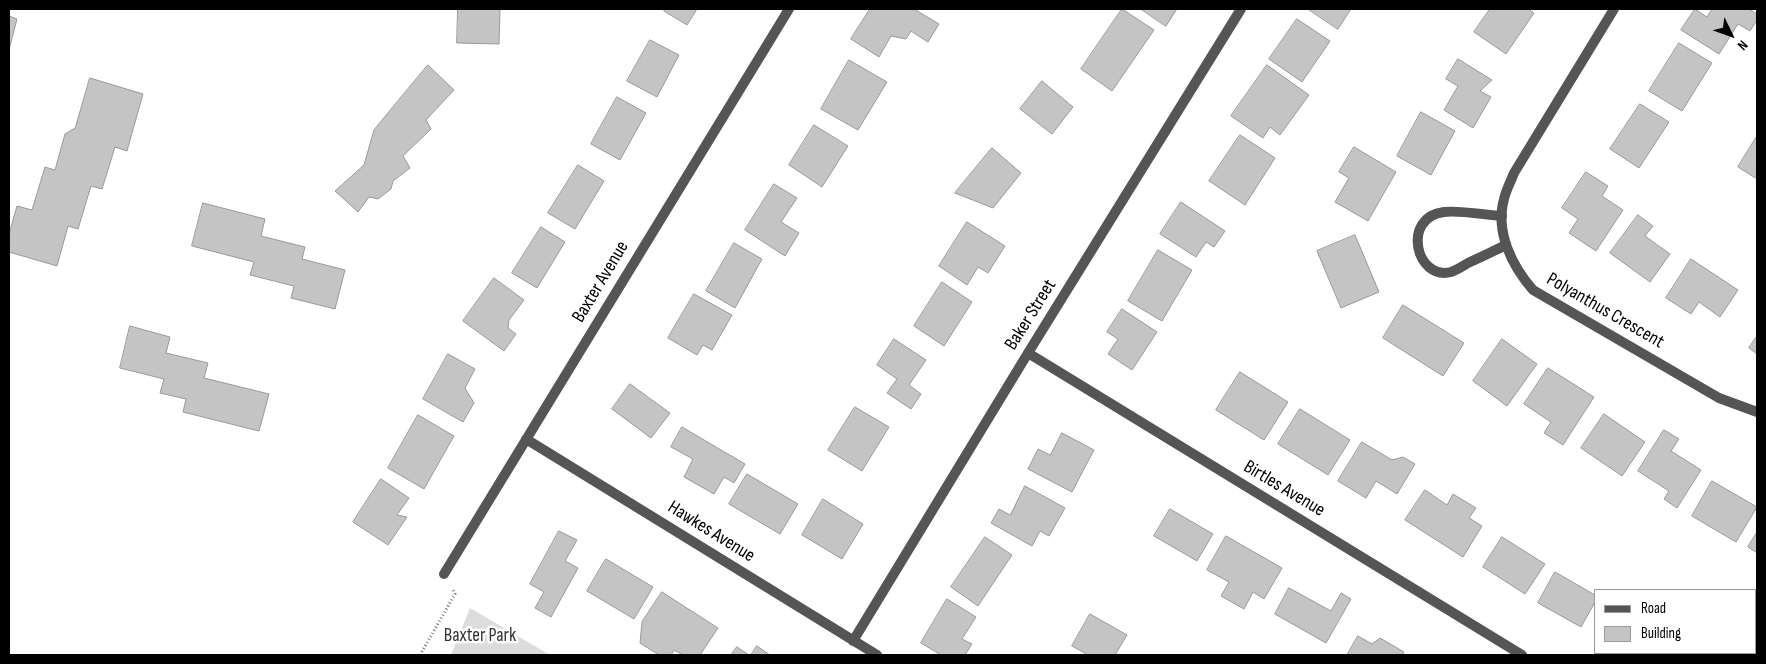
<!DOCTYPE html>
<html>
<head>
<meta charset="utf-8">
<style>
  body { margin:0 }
  #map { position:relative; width:1766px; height:664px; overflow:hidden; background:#fff; font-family:"Sofia Sans Condensed",sans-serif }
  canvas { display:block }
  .frame { position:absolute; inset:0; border:10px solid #000; pointer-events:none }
  .legend { position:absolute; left:1594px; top:589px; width:162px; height:65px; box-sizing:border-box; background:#fff; border:1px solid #999; margin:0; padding:6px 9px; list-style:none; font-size:15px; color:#000 }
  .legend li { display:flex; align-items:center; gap:10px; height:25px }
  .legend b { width:25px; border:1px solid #999 }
  .north { position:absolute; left:1706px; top:10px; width:50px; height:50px; -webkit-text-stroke:4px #fff; paint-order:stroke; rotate:132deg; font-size:14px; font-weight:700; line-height:20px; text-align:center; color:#000 }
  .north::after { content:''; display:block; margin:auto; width:18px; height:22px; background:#000; clip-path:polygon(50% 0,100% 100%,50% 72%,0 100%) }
</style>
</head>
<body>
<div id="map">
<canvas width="1766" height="664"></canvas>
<div class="frame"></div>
<ul class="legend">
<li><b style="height:6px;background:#555"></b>Road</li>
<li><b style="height:14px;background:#c4c4c4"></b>Building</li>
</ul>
<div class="north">N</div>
</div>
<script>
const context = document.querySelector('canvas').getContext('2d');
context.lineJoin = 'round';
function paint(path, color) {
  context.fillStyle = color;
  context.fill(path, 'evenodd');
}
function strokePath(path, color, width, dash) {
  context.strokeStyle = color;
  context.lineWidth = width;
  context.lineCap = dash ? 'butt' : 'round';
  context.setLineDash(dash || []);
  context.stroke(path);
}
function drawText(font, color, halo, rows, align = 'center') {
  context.font = font + ' "Sofia Sans Condensed",sans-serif';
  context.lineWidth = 5;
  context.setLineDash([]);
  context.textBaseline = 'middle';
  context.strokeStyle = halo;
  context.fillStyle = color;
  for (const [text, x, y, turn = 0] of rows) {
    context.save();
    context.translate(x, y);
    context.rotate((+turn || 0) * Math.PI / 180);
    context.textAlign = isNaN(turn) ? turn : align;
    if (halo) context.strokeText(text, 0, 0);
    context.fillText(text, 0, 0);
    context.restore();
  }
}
const green = new Path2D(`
  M 470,608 L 550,655 L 451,655 Z`);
const building = new Path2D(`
  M 458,9 L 500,9 L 499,44 L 457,43 Z
  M 665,9 L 697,9 L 687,25 L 664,11 Z
  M 870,9 L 914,9 L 939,24 L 928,42 L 911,31 L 906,39 L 891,36 L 879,57 L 851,39 Z
  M 1122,9 L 1154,30 L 1112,91 L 1081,69 Z
  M 1141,9 L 1177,9 L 1166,26 Z
  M 1308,9 L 1351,9 L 1338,29 Z
  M 1490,9 L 1528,9 L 1534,13 L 1506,54 L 1474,32 Z
  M 1695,9 L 1707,17 L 1712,9 L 1749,9 L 1757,14 L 1757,20 L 1750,31 L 1738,24 L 1719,54 L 1681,30 Z
  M 9,16 L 17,19 L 9,50 Z
  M 1297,19 L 1330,41 L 1302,82 L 1269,59 Z
  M 650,40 L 679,55 L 657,97 L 627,81 Z
  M 1679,43 L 1712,63 L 1682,111 L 1649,91 Z
  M 1458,59 L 1492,80 L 1480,91 L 1491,97 L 1473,128 L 1444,110 L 1458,86 L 1446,79 Z
  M 849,60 L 887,82 L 858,130 L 821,109 Z
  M 428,65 L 454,90 L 426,120 L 431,129 L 403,156 L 410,168 L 393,181 L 391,189 L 378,199 L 369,197 L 358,212 L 335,191 L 364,165 L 374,130 Z
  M 1267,65 L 1309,95 L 1280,135 L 1270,127 L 1263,138 L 1231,116 Z
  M 90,78 L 143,94 L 127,151 L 115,147 L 102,189 L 91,186 L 78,229 L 68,226 L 57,266 L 9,252 L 9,234 L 17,206 L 32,210 L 45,167 L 55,170 L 65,134 L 75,128 Z
  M 1042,81 L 1073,107 L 1052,134 L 1020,109 Z
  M 617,97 L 646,113 L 620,160 L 591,144 Z
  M 1640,104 L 1669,122 L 1639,168 L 1610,149 Z
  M 1421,112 L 1455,131 L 1431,175 L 1397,156 Z
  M 814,125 L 848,146 L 822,187 L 789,165 Z
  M 1240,135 L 1275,158 L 1245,205 L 1209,181 Z
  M 1757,136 L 1757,179 L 1738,167 Z
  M 1354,147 L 1396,172 L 1368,221 L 1335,202 L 1349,178 L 1339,172 Z
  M 992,148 L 1021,173 L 993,208 L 955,193 Z
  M 578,165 L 604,181 L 575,229 L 548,213 Z
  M 1586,172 L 1608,186 L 1602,196 L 1623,210 L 1596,251 L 1569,233 L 1578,219 L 1562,208 Z
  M 774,184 L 797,198 L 781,222 L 799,233 L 785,256 L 745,230 Z
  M 1181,202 L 1225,231 L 1214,247 L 1206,242 L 1196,257 L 1160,234 Z
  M 203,203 L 265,219 L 261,236 L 305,247 L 302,259 L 345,270 L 335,309 L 291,298 L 294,286 L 250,275 L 254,262 L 192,246 Z
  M 1638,215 L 1653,226 L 1645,236 L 1670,254 L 1650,282 L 1610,253 Z
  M 967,222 L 1005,246 L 988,273 L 978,267 L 967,285 L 939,266 Z
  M 541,227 L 565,242 L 537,288 L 512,273 Z
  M 1355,235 L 1379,292 L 1341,308 L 1317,251 Z
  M 734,243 L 762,259 L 735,308 L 706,291 Z
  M 1158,250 L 1192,270 L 1162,321 L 1128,301 Z
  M 1691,259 L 1738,290 L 1720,317 L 1699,302 L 1691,314 L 1666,298 Z
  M 494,278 L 524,300 L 509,320 L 508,328 L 516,334 L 504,351 L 463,321 Z
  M 942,282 L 972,302 L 944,346 L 914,326 Z
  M 694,294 L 732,315 L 712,350 L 703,345 L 697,355 L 668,338 Z
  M 1403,305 L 1464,343 L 1443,376 L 1383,338 Z
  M 1122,309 L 1157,332 L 1132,370 L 1108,354 L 1118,339 L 1107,332 Z
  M 130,326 L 170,337 L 166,353 L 208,363 L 204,378 L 269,394 L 259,431 L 183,412 L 186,399 L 160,393 L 164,379 L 120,368 Z
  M 1757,336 L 1757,354 L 1749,348 Z
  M 894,339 L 926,360 L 909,385 L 921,394 L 911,409 L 887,393 L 897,379 L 877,365 Z
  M 1502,339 L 1537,364 L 1507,406 L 1473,381 Z
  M 448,354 L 475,369 L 465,388 L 474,403 L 463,422 L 423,399 Z
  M 1548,368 L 1594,397 L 1563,445 L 1544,433 L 1551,422 L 1524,404 Z
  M 1240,372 L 1288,402 L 1264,440 L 1216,410 Z
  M 630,384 L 670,413 L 651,438 L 612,409 Z
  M 855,407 L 889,427 L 862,471 L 828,450 Z
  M 1300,409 L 1350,440 L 1328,475 L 1278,444 Z
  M 1604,414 L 1645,442 L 1622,476 L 1581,448 Z
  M 418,415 L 454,436 L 424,489 L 388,468 Z
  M 682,427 L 745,464 L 734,483 L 724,477 L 714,494 L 684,477 L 693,459 L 671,447 Z
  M 1664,430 L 1679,439 L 1671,451 L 1701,470 L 1677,508 L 1664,499 L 1669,491 L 1638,471 Z
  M 1062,433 L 1094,450 L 1072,492 L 1028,469 L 1038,449 L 1050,455 Z
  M 1362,442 L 1392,460 L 1403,457 L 1415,464 L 1397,494 L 1376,481 L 1366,498 L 1338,481 Z
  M 747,474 L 798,504 L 780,534 L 729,504 Z
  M 381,479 L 409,498 L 397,515 L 407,517 L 388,545 L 353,522 Z
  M 1712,481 L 1757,507 L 1736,542 L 1692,516 Z
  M 1025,486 L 1065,508 L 1049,536 L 1040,531 L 1032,546 L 991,523 L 999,509 L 1010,515 Z
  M 1425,490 L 1447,505 L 1453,494 L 1476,508 L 1469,518 L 1482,526 L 1463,557 L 1405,520 Z
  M 823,499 L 863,524 L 842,559 L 802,535 Z
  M 1170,509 L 1213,534 L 1197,561 L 1154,536 Z
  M 559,531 L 577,540 L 565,561 L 578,568 L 551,617 L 535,608 L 544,592 L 530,584 Z
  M 1757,532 L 1757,553 L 1748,547 Z
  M 1226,536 L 1282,568 L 1264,599 L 1253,592 L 1244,609 L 1221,596 L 1229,582 L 1207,570 Z
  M 985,537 L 1012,555 L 978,606 L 951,587 Z
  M 1502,537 L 1545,564 L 1525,594 L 1483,567 Z
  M 606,559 L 653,587 L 634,619 L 587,591 Z
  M 1555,572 L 1595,595 L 1595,602 L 1581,627 L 1538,603 Z
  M 1289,588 L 1331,611 L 1341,593 L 1351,599 L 1326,643 L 1275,614 Z
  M 662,592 L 718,628 L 700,655 L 683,655 L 674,650 L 671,655 L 659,655 L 640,643 L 642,622 Z
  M 947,599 L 976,617 L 962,639 L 972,644 L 965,655 L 941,655 L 921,643 Z
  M 1090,614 L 1127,635 L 1115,655 L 1088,655 L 1072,646 Z
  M 1358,636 L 1372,644 L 1380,638 L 1404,652 L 1402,655 L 1347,655 Z
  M 757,646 L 770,655 L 751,655 Z
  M 737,647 L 749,655 L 731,655 Z
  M 1607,653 L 1654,653 L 1653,655 L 1612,655 Z`);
const path = new Path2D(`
  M 420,655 L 455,594 L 452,588`);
const lane = new Path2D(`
  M 1502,216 C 1486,215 1459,210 1444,212 C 1401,217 1416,281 1451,272 C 1457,270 1463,266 1468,263 C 1481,257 1494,251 1506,245`);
const street = new Path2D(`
  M 1614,9 L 1514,173 C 1511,181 1506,190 1504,199 C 1495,232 1512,266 1533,290 L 1719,398 L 1757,412
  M 1028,353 L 1522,655
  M 526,439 L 877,655
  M 444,574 L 789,9
  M 853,641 L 1028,353 L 1241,9`);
const streetNames = [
  ["Baxter Avenue",601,282,-59],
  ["Polyanthus Crescent",1605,311,30],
  ["Baker Street",1031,315,-58],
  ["Birtles Avenue",1284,489,31],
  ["Hawkes Avenue",711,532,32]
];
const parkNames = [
  ["Baxter Park",480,636]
];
paint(green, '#dcdcdc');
paint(building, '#c4c4c4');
strokePath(building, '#999', 1);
strokePath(path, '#777', 3, [1, 2.5]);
strokePath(lane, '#555', 10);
strokePath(street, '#555', 10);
drawText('19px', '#000', '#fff', streetNames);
drawText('19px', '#333', '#fff', parkNames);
</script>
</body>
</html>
